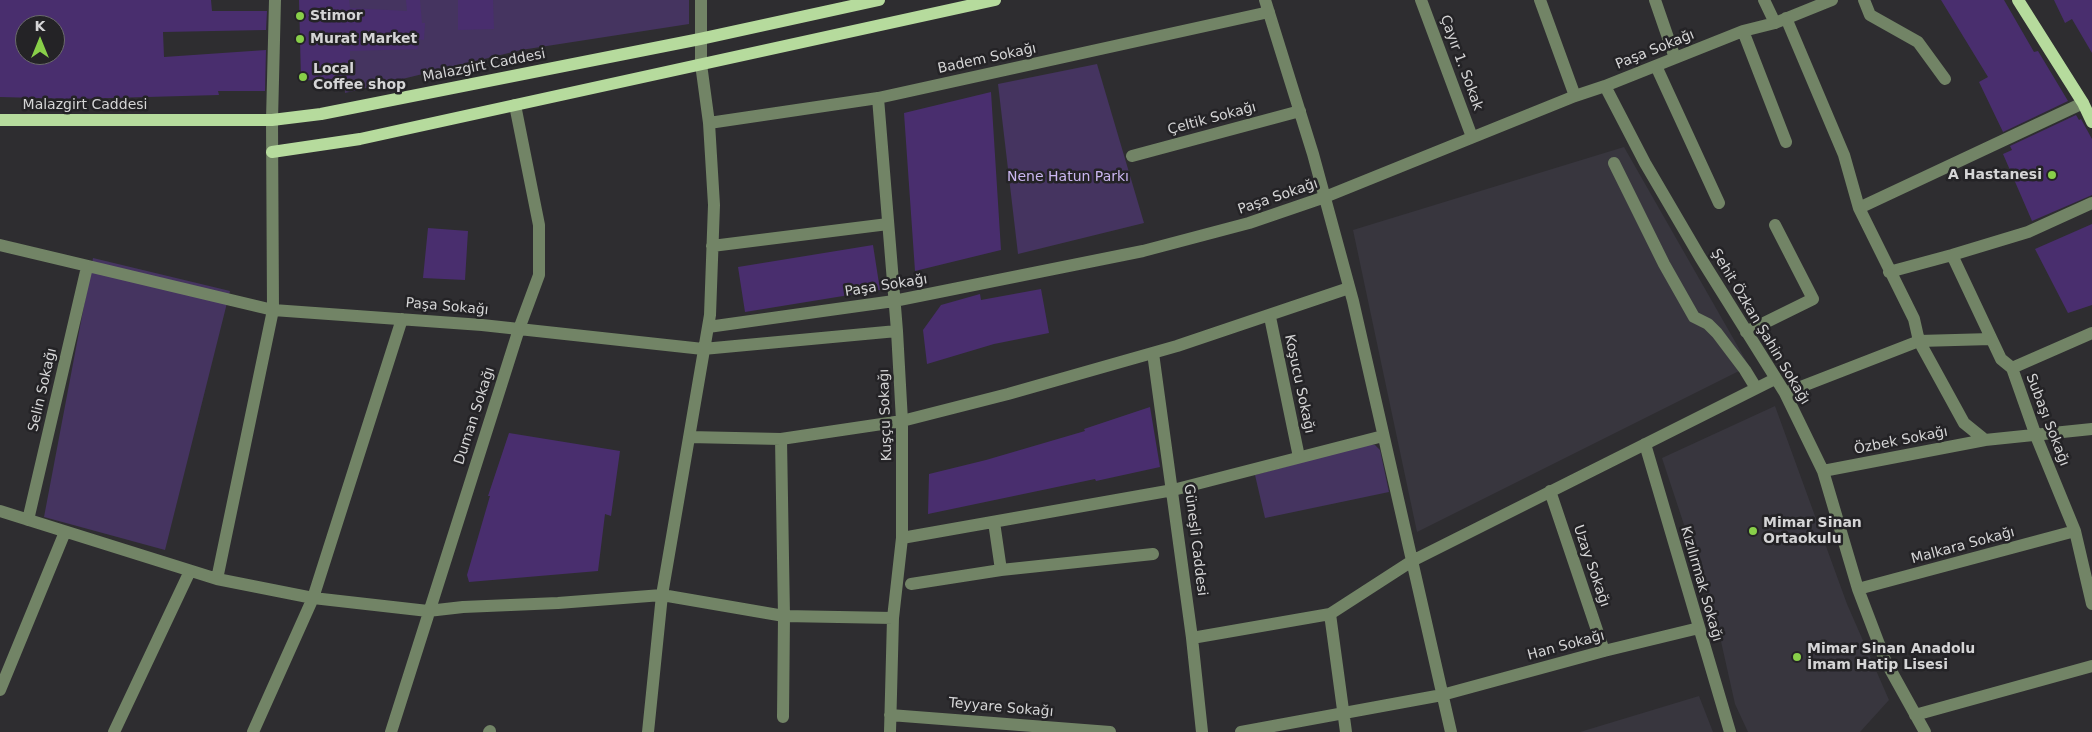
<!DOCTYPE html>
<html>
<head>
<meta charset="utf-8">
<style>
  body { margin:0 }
  #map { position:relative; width:2092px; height:732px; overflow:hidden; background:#2e2d30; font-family:"DejaVu Sans",sans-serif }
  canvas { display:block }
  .north { position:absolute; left:15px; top:15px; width:50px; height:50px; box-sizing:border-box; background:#242326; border:1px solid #6b6a6c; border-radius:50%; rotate:0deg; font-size:14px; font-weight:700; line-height:20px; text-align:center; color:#d5d5d6 }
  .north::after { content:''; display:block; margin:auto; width:18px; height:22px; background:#88cf49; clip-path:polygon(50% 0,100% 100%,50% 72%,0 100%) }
</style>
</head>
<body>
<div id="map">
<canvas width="2092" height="732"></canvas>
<div class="north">K</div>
</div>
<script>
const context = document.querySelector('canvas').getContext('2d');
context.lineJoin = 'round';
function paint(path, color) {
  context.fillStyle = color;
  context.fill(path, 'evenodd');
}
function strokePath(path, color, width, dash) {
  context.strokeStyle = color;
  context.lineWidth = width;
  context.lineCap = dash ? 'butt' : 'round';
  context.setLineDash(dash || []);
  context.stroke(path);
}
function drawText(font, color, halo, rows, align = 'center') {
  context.font = font + ' "DejaVu Sans",sans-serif';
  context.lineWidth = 5;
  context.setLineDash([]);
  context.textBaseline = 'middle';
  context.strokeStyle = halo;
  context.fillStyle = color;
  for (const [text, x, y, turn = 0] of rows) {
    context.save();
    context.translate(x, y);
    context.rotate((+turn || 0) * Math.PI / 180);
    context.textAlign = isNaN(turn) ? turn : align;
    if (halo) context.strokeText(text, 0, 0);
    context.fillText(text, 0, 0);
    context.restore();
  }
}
const built = new Path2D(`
  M 1624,147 L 1749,366 L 1417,532 L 1353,230 Z
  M 1775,406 L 1847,604 L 1889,700 L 1860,732 L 1748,732 L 1735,704 L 1718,628 L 1662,458 Z
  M 1699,696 L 1713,732 L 1580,732 Z`);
const green = new Path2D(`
  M 342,0 L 689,0 L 689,24 L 521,50 L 345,93 Z
  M 1097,64 L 1144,223 L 1018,254 L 998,84 Z
  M 93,258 L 230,291 L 165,550 L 44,517 Z
  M 1367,444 L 1375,445 L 1380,450 L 1389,492 L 1265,518 L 1255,475 Z`);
const building = new Path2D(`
  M 0,0 L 211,0 L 212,11 L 267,11 L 266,30 L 163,32 L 164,57 L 266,50 L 265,91 L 218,91 L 219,95 L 75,99 L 0,97 ZM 25,25 L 55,25 L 55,56 L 25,57 Z
  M 299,0 L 349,0 L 350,8 L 407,11 L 406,0 L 420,0 L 422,23 L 425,23 L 424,40 L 417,39 L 418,49 L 350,51 L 350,81 L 301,80 Z
  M 458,0 L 493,0 L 494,29 L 458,30 Z
  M 1941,0 L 2004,0 L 2034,52 L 2038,51 L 2068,101 L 2003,132 L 1979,82 L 1988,77 Z
  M 2054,0 L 2092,0 L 2092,53 L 2072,19 L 2065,23 Z
  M 991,92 L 1001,250 L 915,271 L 904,113 Z
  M 2076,115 L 2079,120 L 2081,119 L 2092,139 L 2092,195 L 2032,221 L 2003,154 L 2012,150 L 2010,146 Z
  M 2092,224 L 2092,305 L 2068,313 L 2035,249 Z
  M 428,228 L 468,231 L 465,280 L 423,278 Z
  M 873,245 L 880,290 L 745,312 L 738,267 Z
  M 1041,289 L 1049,333 L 994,344 L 927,364 L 923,330 L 941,305 L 980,294 L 981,300 Z
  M 1150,407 L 1160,467 L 1096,481 L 1095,479 L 928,514 L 929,474 L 986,460 L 1085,431 L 1084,429 Z
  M 509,433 L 620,451 L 611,516 L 605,514 L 598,571 L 469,582 L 467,575 L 490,496 L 488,496 Z`);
const minor = new Path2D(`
  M 1265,0 L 1313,154 L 1353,301 L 1451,732
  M 1421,0 L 1472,137
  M 1540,0 L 1575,96
  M 1655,0 L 1675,58
  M 1764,0 L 1775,23
  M 1864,0 L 1870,15 L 1918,42 L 1945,79
  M 1743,31 L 1786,142
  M 1656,66 L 1719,203
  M 1605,86 L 1645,163 L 1700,257 L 1785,393 L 1823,471 L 1858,589 L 1885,660 L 1925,732
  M 878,98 L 897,331 L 902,421 L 902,538 L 893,618 L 890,732
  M 709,123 L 878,98 L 1269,12
  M 1132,156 L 1300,111
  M 1614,163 L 1664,264 L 1694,317 L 1708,324 L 1717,333 L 1745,370 L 1756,388
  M 1859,208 L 2083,103
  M 0,245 L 273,310 L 482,325 L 703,349 L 897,331
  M 712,246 L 888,224
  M 1952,255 L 2001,359 L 2012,368 L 2036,436 L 2075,531 L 2092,604
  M 1889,272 L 1952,255 L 2028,232 L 2092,203
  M 1270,317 L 1299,457
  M 708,327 L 894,301 L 1143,251 L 1249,223 L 1325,197 L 1575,96 L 1605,86 L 1743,31 L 1775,23 L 1832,0
  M 1746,332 L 1813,299 L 1775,225
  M 1991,339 L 1919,341 L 1964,423 L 1985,440 L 2092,429
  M 1153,353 L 1192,638 L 1202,732
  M 2012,368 L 2092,333
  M 1785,393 L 1919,341 L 1914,319 L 1859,208 L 1844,155 L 1786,18
  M 689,437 L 781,439 L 902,421 L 1008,394 L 1177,346 L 1349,288
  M 781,439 L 784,616 L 783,717
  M 1645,444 L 1730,732
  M 1823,471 L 1985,440
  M 1550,491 L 1604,651
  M 0,511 L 217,579 L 313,598 L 428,611 L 463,607 L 558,603 L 662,595 L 784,616 L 893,618
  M 28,520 L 87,267
  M 994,522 L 1001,570
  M 902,538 L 1173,490 L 1383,436
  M 217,579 L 273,310 L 272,120 L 275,0
  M 911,584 L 1001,570 L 1153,554
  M 1858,589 L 2075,531
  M 1330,614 L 1346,732
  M 1192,638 L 1330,614 L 1412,561 L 1775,379
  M 0,690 L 65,532
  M 890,715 L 1110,732
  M 1915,715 L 2092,666
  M 114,732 L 190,571
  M 253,732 L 313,598 L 402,319
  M 391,732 L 519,329 L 539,275 L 539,225 L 515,105
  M 489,732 L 490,731
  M 648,732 L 662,595 L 710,315 L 714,205 L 709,123 L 701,64 L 701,0
  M 1241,732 L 1442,695 L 1604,651 L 1699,628`);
const major = new Path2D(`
  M 2018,0 L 2083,103 L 2092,122
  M 0,120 L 272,120 L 321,114 L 700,39 L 879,0
  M 272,152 L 360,139 L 995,0`);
const markers = [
  [300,16,5,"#88cf49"],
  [300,39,5,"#88cf49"],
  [303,77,5,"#88cf49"],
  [2052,175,5,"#88cf49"],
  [1753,531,5,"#88cf49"],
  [1797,657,5,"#88cf49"]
];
const poiNames = [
  ["Stimor",310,16],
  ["Murat Market",310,39],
  ["Local",313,69],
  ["Coffee shop",313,85],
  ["A Hastanesi",2042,175,"right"],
  ["Mimar Sinan",1763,523],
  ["Ortaokulu",1763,539],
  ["Mimar Sinan Anadolu",1807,649],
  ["İmam Hatip Lisesi",1807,665]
];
const streetNames = [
  ["Paşa Sokağı",1655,50,-22],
  ["Badem Sokağı",987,59,-12],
  ["Çayır 1. Sokak",1461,63,70],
  ["Malazgirt Caddesi",484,66,-11],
  ["Malazgirt Caddesi",85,105],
  ["Çeltik Sokağı",1212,119,-15],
  ["Paşa Sokağı",1278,197,-19],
  ["Paşa Sokağı",886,286,-9],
  ["Paşa Sokağı",447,307,5],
  ["Şehit Özkan Şahin Sokağı",1760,327,59],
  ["Koşucu Sokağı",1299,384,78],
  ["Selin Sokağı",43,390,-77],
  ["Kuşçu Sokağı",886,415,-92],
  ["Duman Sokağı",475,416,-72],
  ["Subaşı Sokağı",2047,420,69],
  ["Özbek Sokağı",1901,441,-11],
  ["Güneşli Caddesi",1195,540,83],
  ["Malkara Sokağı",1963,546,-15],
  ["Uzay Sokağı",1591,566,71],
  ["Kızılırmak Sokağı",1701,584,74],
  ["Han Sokağı",1566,646,-15],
  ["Teyyare Sokağı",1001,708,5]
];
const parkNames = [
  ["Nene Hatun Parkı",1068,177]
];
paint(built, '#38363e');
paint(green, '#453460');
paint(building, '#492e6e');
strokePath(minor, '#728466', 12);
strokePath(major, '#b6db9d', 12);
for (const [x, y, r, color] of markers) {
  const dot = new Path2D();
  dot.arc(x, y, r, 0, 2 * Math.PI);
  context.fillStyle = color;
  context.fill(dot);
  strokePath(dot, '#242326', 2);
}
drawText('bold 14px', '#d5d5d6', '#242326', poiNames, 'left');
drawText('14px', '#d5d5d6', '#242326', streetNames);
drawText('14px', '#cbb7f1', '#242326', parkNames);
</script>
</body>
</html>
